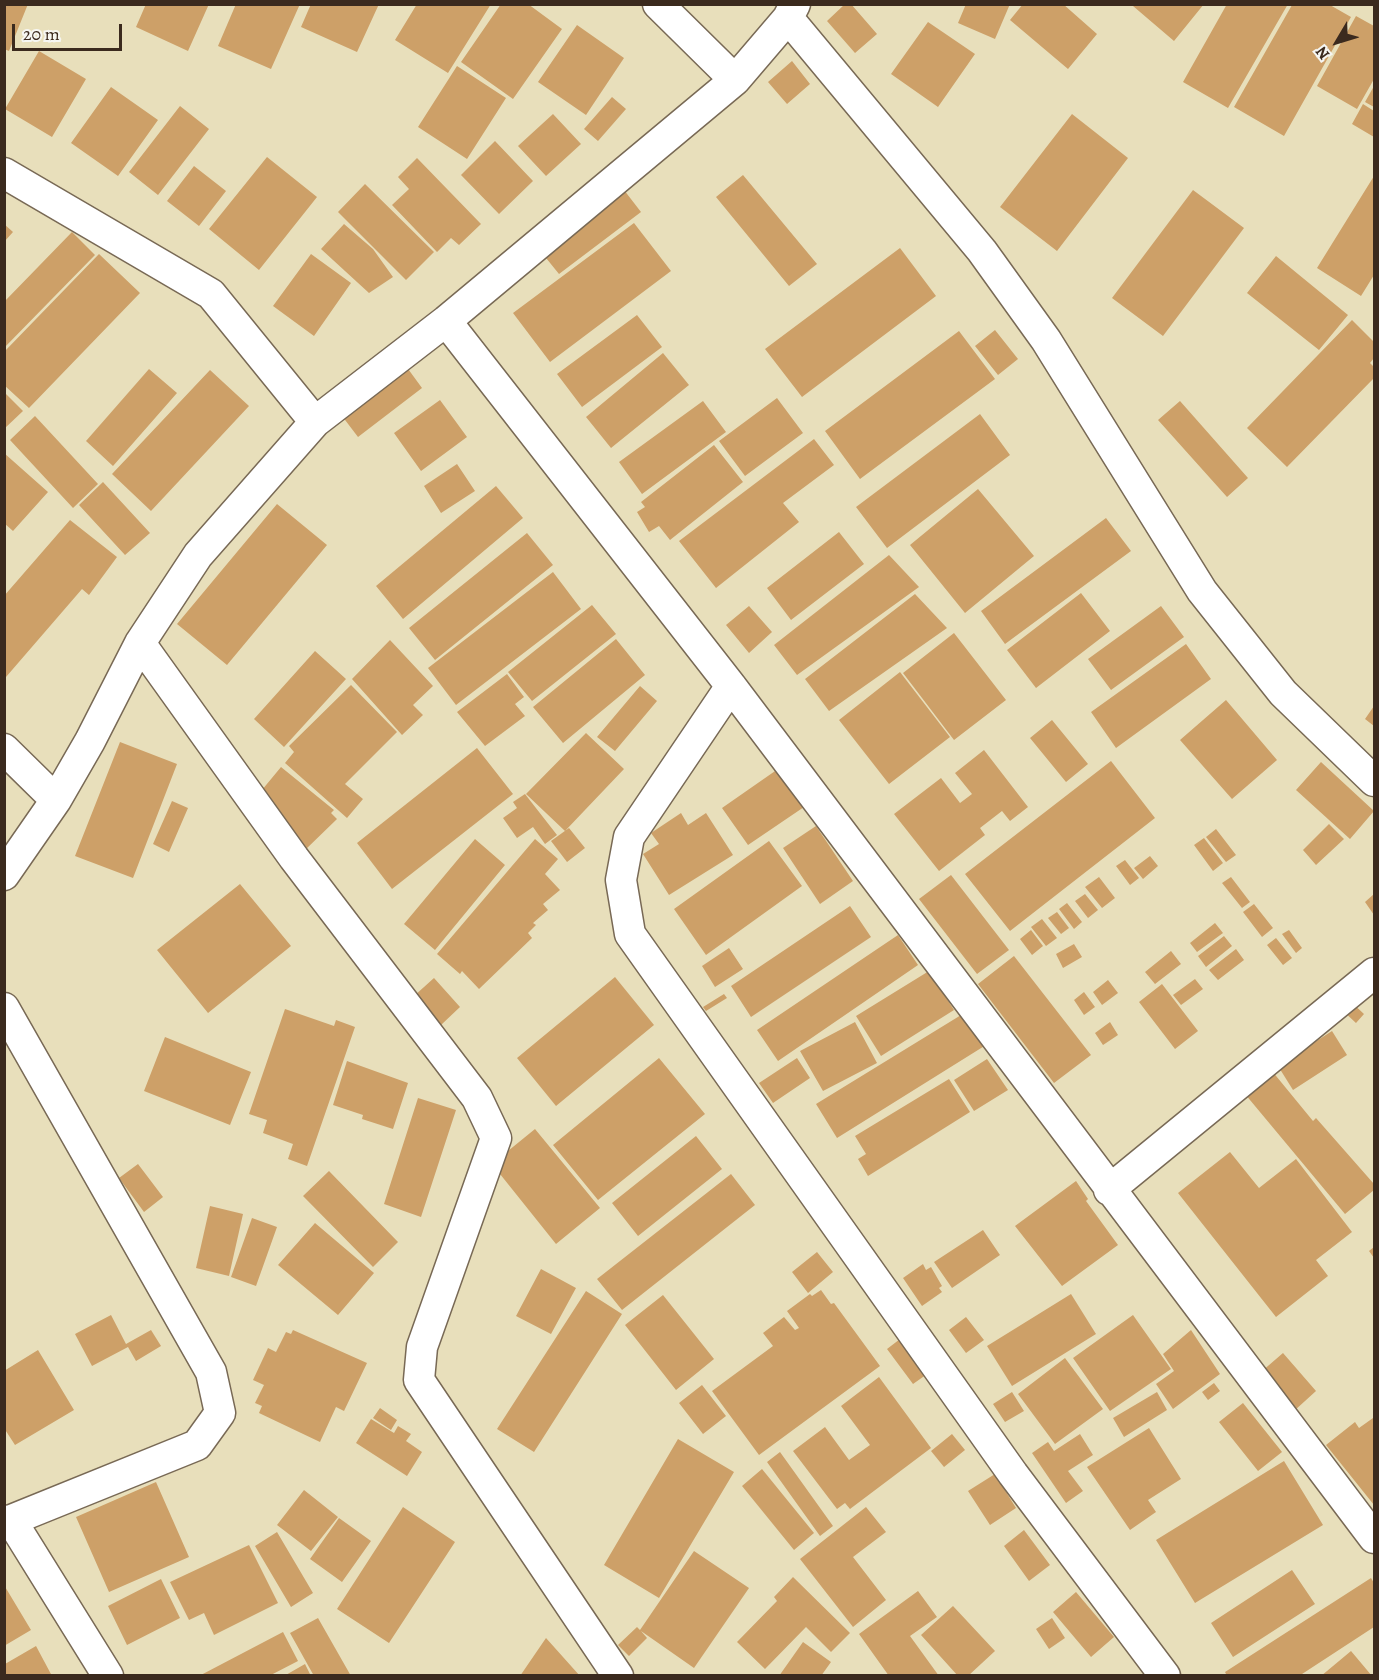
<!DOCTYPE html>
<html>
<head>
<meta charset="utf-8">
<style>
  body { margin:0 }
  #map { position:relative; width:1379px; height:1680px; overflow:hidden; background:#e8dfbb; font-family:Alegreya,serif }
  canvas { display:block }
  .frame { position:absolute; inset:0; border:6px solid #3b2a1e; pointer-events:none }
  .north { position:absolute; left:1307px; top:12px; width:60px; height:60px; -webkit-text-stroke:4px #f6f6f2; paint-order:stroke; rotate:232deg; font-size:16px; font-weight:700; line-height:24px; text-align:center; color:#3b2a1e }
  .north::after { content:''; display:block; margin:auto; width:21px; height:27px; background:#3b2a1e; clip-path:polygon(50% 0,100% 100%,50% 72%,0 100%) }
  .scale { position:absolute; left:12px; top:24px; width:110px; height:27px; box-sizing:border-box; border:3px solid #3b2a1e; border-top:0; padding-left:8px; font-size:18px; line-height:21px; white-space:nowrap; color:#3b2a1e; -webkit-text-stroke:4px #f6f6f2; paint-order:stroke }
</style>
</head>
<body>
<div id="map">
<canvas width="1379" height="1680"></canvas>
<div class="frame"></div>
<div class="north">N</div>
<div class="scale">20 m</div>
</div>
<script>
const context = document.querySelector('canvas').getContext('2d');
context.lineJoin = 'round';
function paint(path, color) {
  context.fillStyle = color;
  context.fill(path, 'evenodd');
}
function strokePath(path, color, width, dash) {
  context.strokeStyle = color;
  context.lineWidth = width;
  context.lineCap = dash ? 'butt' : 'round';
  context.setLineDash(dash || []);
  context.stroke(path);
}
const building = new Path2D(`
  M 4,4 L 28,4 L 9,51 L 4,49 Z
  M 146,4 L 209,4 L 188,51 L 136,27 Z
  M 236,4 L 300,4 L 271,69 L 218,46 Z
  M 311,4 L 379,4 L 357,52 L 301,27 Z
  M 417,4 L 491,4 L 448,73 L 395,40 Z
  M 501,4 L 528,4 L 562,29 L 513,99 L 461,62 Z
  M 845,4 L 851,4 L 877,34 L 855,53 L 827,21 Z
  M 966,4 L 1010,4 L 995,39 L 958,23 Z
  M 1023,4 L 1063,4 L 1097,34 L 1068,69 L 1010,20 Z
  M 1135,4 L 1204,4 L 1174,41 L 1133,6 Z
  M 1227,4 L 1288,4 L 1228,108 L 1183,82 Z
  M 1292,5 L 1330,5 L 1351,17 L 1284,136 L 1234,107 Z
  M 1356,16 L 1374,26 L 1374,79 L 1357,109 L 1317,86 Z
  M 928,22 L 975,54 L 938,107 L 891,74 Z
  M 577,25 L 624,58 L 586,115 L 538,82 Z
  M 39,51 L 86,79 L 52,137 L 5,109 Z
  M 792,61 L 810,84 L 787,104 L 768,82 Z
  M 457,66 L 506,98 L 467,159 L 418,127 Z
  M 1374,86 L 1374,107 L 1365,102 Z
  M 111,87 L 158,120 L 118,176 L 71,143 Z
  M 612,97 L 626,109 L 598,141 L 584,129 Z
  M 1363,104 L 1374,111 L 1374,137 L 1352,124 Z
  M 180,106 L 209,129 L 158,195 L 129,172 Z
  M 553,114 L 581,144 L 546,176 L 518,146 Z
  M 1072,114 L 1128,158 L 1057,251 L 1000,207 Z
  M 495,141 L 533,181 L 499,214 L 461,175 Z
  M 267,157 L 317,197 L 259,270 L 209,229 Z
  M 417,158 L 481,224 L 459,245 L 451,238 L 437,252 L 392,205 L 409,189 L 398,177 Z
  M 194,166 L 226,191 L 199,226 L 167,201 Z
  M 743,175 L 817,264 L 789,286 L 716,197 Z
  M 1374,176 L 1374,275 L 1361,296 L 1317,268 Z
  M 365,184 L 434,252 L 406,280 L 338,212 Z
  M 624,190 L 641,212 L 559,274 L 542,253 Z
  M 1193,190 L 1244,228 L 1163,336 L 1112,298 Z
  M 634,223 L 671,271 L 550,362 L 513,313 Z
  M 4,224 L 13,232 L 4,242 Z
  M 344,224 L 373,249 L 393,277 L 369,293 L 321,249 Z
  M 72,232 L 95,255 L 4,348 L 4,302 Z
  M 900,248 L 936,296 L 802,397 L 765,349 Z
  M 99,254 L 140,293 L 29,408 L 4,385 L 4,352 Z
  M 311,254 L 351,283 L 314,336 L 273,306 Z
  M 1276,256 L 1348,315 L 1319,350 L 1247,293 Z
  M 637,315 L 662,347 L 582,407 L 557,374 Z
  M 1352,320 L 1374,342 L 1374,358 L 1370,363 L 1374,367 L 1374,378 L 1287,467 L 1247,428 Z
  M 995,330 L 1018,359 L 998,375 L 975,346 Z
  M 959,331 L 995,379 L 860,479 L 825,431 Z
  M 663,353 L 689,385 L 611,448 L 586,417 Z
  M 403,362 L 422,388 L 358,437 L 339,412 Z
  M 149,369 L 177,393 L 113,466 L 86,441 Z
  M 210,370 L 249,406 L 151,511 L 112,474 Z
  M 4,392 L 23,411 L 4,429 Z
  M 777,398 L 803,433 L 745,476 L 719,441 Z
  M 440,400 L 467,437 L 421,471 L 394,433 Z
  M 703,401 L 726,432 L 642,494 L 619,462 Z
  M 1180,401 L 1248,478 L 1227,497 L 1158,420 Z
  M 980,414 L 1010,455 L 887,548 L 856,507 Z
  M 35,416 L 98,484 L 73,508 L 10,440 Z
  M 814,439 L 834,465 L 783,503 L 799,522 L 716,588 L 679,541 Z
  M 714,445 L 743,482 L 670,540 L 659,526 L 649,532 L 637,512 L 645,507 L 641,502 Z
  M 4,453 L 48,492 L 13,531 L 4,523 Z
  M 457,464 L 475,491 L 441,513 L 424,486 Z
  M 103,482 L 150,533 L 125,555 L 79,505 Z
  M 496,486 L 523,518 L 403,619 L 376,586 Z
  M 978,489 L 1034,556 L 965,613 L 910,545 Z
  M 277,504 L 327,545 L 227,665 L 177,624 Z
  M 1106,518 L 1131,551 L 1005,644 L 981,611 Z
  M 70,520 L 117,557 L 89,595 L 82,589 L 6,677 L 4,596 Z
  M 839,532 L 864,564 L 791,620 L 767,588 Z
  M 527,533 L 553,565 L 435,660 L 409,628 Z
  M 889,555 L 919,587 L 797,675 L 774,645 Z
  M 553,572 L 581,609 L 456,705 L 428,668 Z
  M 1081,593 L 1110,631 L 1036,688 L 1007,650 Z
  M 915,594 L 947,628 L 829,711 L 805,679 Z
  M 592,605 L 616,634 L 532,701 L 508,672 Z
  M 749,606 L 772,632 L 749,653 L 726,625 Z
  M 1161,606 L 1184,637 L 1111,690 L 1088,659 Z
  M 954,633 L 1006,700 L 954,740 L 903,673 Z
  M 616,639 L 645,675 L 563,743 L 533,707 Z
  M 390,640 L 433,686 L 413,705 L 423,715 L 402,735 L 352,679 Z
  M 1186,644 L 1211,679 L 1116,748 L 1091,712 Z
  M 315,651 L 346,679 L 284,747 L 254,719 Z
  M 900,672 L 950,737 L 889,784 L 839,720 Z
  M 507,674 L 524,697 L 515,704 L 525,716 L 485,746 L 457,712 Z
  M 351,685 L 397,732 L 345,784 L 363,799 L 347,818 L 285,763 L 294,752 L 289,746 Z
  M 640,686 L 657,701 L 615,751 L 597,737 Z
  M 1226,700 L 1277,760 L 1232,799 L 1180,740 Z
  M 1374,706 L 1374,726 L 1365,719 Z
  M 1052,720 L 1088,764 L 1066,782 L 1030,738 Z
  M 586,733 L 624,769 L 565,831 L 526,794 Z
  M 120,742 L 177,764 L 133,878 L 75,856 Z
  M 477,748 L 513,794 L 392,889 L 357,843 Z
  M 984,750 L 1028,807 L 1010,821 L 1002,811 L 980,828 L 985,835 L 939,871 L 894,814 L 941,778 L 960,803 L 972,794 L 955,773 Z
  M 1111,761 L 1155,818 L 1010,931 L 965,874 Z
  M 1321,762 L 1374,811 L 1350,839 L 1296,790 Z
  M 281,767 L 334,810 L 331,813 L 337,819 L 303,852 L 257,796 Z
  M 778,769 L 804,807 L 748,845 L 722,808 Z
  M 525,794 L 557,835 L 545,844 L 533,827 L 517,838 L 503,818 L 517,808 L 513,802 Z
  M 172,801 L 188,808 L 169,852 L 153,844 Z
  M 681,813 L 688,825 L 706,813 L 733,855 L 669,895 L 643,854 L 659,844 L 651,833 Z
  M 1329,824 L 1344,839 L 1316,865 L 1303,850 Z
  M 816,826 L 853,881 L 820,904 L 783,848 Z
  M 569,828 L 585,848 L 567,862 L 551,841 Z
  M 1216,829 L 1236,855 L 1226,862 L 1206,837 Z
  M 1204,838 L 1223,863 L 1213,871 L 1194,845 Z
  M 475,839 L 505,865 L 435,950 L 404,924 Z
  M 535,839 L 558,859 L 545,874 L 560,890 L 543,904 L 548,910 L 533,923 L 536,925 L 528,933 L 532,938 L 479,989 L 462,971 L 460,974 L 437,954 Z
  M 769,841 L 802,886 L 706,955 L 674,909 Z
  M 1150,856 L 1158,866 L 1143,879 L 1134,868 Z
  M 1125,860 L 1139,878 L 1130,885 L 1116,866 Z
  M 951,875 L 1009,950 L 977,974 L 919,899 Z
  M 1099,877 L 1115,898 L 1102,908 L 1085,887 Z
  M 1231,877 L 1250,902 L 1242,908 L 1222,883 Z
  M 240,884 L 291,946 L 208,1013 L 157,950 Z
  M 1085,894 L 1098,910 L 1088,918 L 1075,901 Z
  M 1374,894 L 1374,915 L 1365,902 Z
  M 1067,903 L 1082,922 L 1074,929 L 1059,909 Z
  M 1254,904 L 1273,928 L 1262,937 L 1243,912 Z
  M 850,906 L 871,937 L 751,1017 L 731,986 Z
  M 1057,912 L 1069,928 L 1061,934 L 1048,918 Z
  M 1042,919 L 1057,938 L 1046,946 L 1031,927 Z
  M 1215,923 L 1223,933 L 1197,952 L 1190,943 Z
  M 1031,930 L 1043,946 L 1032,955 L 1020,939 Z
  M 1289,930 L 1302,948 L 1296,953 L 1282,934 Z
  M 898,935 L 918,965 L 778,1061 L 757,1030 Z
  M 1224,936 L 1232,946 L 1206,967 L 1198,956 Z
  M 1276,938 L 1292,958 L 1283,965 L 1267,945 Z
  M 1074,944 L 1082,957 L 1063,968 L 1056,954 Z
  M 729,948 L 743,969 L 715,987 L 702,966 Z
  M 1236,949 L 1244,960 L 1218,980 L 1209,970 Z
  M 1171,951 L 1181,964 L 1155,984 L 1145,972 Z
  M 1014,956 L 1091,1055 L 1054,1083 L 978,984 Z
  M 929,971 L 954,1010 L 881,1056 L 856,1016 Z
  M 615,977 L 654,1025 L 556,1106 L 517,1058 Z
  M 434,978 L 460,1007 L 441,1025 L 414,996 Z
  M 1195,979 L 1203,989 L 1181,1005 L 1173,995 Z
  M 1108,980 L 1118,993 L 1102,1005 L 1093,992 Z
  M 1162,984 L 1198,1031 L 1175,1049 L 1139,1002 Z
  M 1084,992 L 1095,1007 L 1084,1015 L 1074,1000 Z
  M 724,994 L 727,998 L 706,1011 L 703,1007 Z
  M 1349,1000 L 1364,1014 L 1356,1023 L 1341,1009 Z
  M 285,1009 L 334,1026 L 336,1020 L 355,1027 L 307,1166 L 288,1159 L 293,1144 L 263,1133 L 267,1120 L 249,1114 Z
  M 966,1012 L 986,1045 L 837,1138 L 816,1104 Z
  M 855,1022 L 877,1063 L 823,1091 L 800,1051 Z
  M 1110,1022 L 1118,1035 L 1103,1045 L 1095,1033 Z
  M 1332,1031 L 1347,1055 L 1293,1090 L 1278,1066 Z
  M 165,1037 L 251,1072 L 230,1125 L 144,1091 Z
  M 659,1058 L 705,1114 L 598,1200 L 553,1145 Z
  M 797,1058 L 810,1078 L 773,1103 L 759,1083 Z
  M 987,1059 L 1008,1090 L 974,1111 L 954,1080 Z
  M 347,1061 L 408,1083 L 393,1129 L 362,1119 L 363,1115 L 333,1105 Z
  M 1272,1071 L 1313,1121 L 1316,1118 L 1374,1184 L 1374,1190 L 1345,1214 L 1245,1094 Z
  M 949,1079 L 970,1112 L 868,1176 L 858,1159 L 866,1154 L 855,1136 Z
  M 418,1098 L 456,1110 L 421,1217 L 384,1204 Z
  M 535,1129 L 600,1208 L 556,1244 L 492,1164 Z
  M 696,1136 L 722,1169 L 638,1236 L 612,1203 Z
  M 1230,1152 L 1259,1188 L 1296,1159 L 1352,1232 L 1316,1260 L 1328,1276 L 1276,1317 L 1178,1193 Z
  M 138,1164 L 163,1197 L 144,1212 L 119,1178 Z
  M 329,1171 L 398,1242 L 373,1267 L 303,1196 Z
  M 731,1174 L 755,1205 L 622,1310 L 597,1279 Z
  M 1076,1181 L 1088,1199 L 1086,1201 L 1118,1245 L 1062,1286 L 1015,1226 Z
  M 210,1206 L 243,1214 L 229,1276 L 196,1268 Z
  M 252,1218 L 277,1227 L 256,1286 L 231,1277 Z
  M 315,1223 L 374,1273 L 338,1315 L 278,1265 Z
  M 983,1230 L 1000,1255 L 952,1288 L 934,1262 Z
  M 1374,1247 L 1374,1258 L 1369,1251 Z
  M 817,1252 L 833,1272 L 808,1293 L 792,1272 Z
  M 923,1264 L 926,1270 L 931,1267 L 942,1286 L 939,1288 L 942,1292 L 922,1306 L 903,1278 Z
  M 541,1269 L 576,1288 L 551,1334 L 516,1316 Z
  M 821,1290 L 831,1304 L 834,1303 L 880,1366 L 759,1455 L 712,1391 L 773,1346 L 763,1333 L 784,1317 L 795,1330 L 799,1328 L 787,1311 L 810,1294 L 812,1296 Z
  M 586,1291 L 622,1314 L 534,1452 L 497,1429 Z
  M 1071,1294 L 1096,1334 L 1012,1386 L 987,1346 Z
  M 663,1295 L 714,1359 L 676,1390 L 625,1325 Z
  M 111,1315 L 126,1344 L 151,1330 L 161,1346 L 136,1361 L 128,1347 L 92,1366 L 75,1334 Z
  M 1133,1315 L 1171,1369 L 1110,1411 L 1073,1358 Z
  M 966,1317 L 984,1340 L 966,1353 L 949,1330 Z
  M 293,1330 L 367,1363 L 344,1411 L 336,1407 L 320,1442 L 259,1413 L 262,1406 L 255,1403 L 264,1385 L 253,1380 L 268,1348 L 276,1352 L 286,1332 L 291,1334 Z
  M 1191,1330 L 1220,1374 L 1173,1409 L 1156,1384 L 1174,1371 L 1163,1354 Z
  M 904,1336 L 930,1372 L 913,1384 L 887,1349 Z
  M 38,1350 L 74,1410 L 15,1445 L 4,1428 L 4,1371 Z
  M 1283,1353 L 1316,1391 L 1294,1411 L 1261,1372 Z
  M 1065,1358 L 1103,1409 L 1055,1444 L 1018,1394 Z
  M 879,1377 L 931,1448 L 850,1509 L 845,1503 L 837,1509 L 793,1451 L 825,1427 L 849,1460 L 870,1445 L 841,1406 Z
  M 1214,1383 L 1220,1391 L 1208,1400 L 1202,1392 Z
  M 702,1385 L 726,1416 L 703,1434 L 679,1403 Z
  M 1012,1392 L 1024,1411 L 1005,1422 L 993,1404 Z
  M 1157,1392 L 1167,1410 L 1124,1437 L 1113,1418 Z
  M 1243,1403 L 1282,1452 L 1258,1471 L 1219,1422 Z
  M 380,1408 L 397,1420 L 391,1430 L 373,1418 Z
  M 1373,1418 L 1374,1420 L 1374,1505 L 1326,1445 L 1355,1422 L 1359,1428 Z
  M 371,1419 L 394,1433 L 398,1426 L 411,1434 L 406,1441 L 422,1452 L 407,1476 L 356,1443 Z
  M 1149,1428 L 1181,1479 L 1148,1500 L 1156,1512 L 1130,1530 L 1087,1467 Z
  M 952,1434 L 965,1450 L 944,1467 L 931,1451 Z
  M 1080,1434 L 1093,1455 L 1068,1471 L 1083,1491 L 1066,1503 L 1032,1453 L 1048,1442 L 1054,1451 Z
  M 678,1439 L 734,1472 L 659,1598 L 604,1565 Z
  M 780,1452 L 833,1526 L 820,1536 L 767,1462 Z
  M 1284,1461 L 1323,1525 L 1195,1603 L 1156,1540 Z
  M 762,1469 L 814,1533 L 794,1550 L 742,1486 Z
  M 995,1474 L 1016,1508 L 990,1525 L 968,1491 Z
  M 156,1482 L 189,1557 L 109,1592 L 76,1517 Z
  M 304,1490 L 338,1517 L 311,1551 L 277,1525 Z
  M 403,1507 L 455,1542 L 389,1643 L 337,1609 Z
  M 866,1507 L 886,1532 L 853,1557 L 886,1600 L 853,1627 L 800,1559 Z
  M 339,1518 L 371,1541 L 342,1582 L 310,1559 Z
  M 1024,1530 L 1050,1565 L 1029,1581 L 1004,1546 Z
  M 277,1532 L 313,1593 L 291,1607 L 255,1546 Z
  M 249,1545 L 278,1603 L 214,1635 L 204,1613 L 189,1620 L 170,1582 Z
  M 694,1551 L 749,1588 L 694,1668 L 641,1631 L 647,1638 L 629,1656 L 618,1645 L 637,1627 L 640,1630 Z
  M 1292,1570 L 1315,1604 L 1233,1657 L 1211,1623 Z
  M 793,1577 L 850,1633 L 831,1652 L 806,1627 L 765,1669 L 737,1642 L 777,1601 L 774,1597 Z
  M 1371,1578 L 1374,1583 L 1374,1627 L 1299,1676 L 1227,1676 L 1225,1672 Z
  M 161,1579 L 180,1618 L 127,1645 L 108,1606 Z
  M 4,1585 L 31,1630 L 4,1646 Z
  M 918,1591 L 937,1617 L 910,1636 L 939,1676 L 889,1676 L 859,1634 Z
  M 1076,1592 L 1114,1637 L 1091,1657 L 1053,1612 Z
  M 953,1606 L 995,1651 L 968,1676 L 958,1676 L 921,1635 Z
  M 318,1618 L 351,1676 L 314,1676 L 290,1633 Z
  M 1052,1618 L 1065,1638 L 1049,1649 L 1036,1629 Z
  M 283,1632 L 298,1661 L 269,1676 L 199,1676 Z
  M 546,1638 L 580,1676 L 520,1676 Z
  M 803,1642 L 831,1662 L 821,1676 L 779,1676 Z
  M 36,1646 L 52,1676 L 5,1676 L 5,1664 Z
  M 1351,1651 L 1372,1676 L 1321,1676 Z
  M 305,1664 L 311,1676 L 284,1676 Z`);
const street = new Path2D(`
  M 658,4 L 735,80 L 788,18 L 795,4
  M 788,18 L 982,251 L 1046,340 L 1202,591 L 1283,693 L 1374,781
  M 4,173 L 211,294 L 315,422
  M 446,321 L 731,686 L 1374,1538
  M 140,643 L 294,858 L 477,1098 L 496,1138 L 422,1347 L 419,1380 L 618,1676
  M 731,686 L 629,837 L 621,880 L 630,934 L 1013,1474 L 1165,1676
  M 4,749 L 56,800
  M 4,875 L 56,800 L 90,741 L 140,643 L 198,555 L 315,422 L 446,321 L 735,80
  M 4,1008 L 211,1372 L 220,1413 L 197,1445 L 4,1523
  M 1109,1190 L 1374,973
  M 11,1520 L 108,1676`);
paint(building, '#cda068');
strokePath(street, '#786955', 33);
strokePath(street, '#fff', 30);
</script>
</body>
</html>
